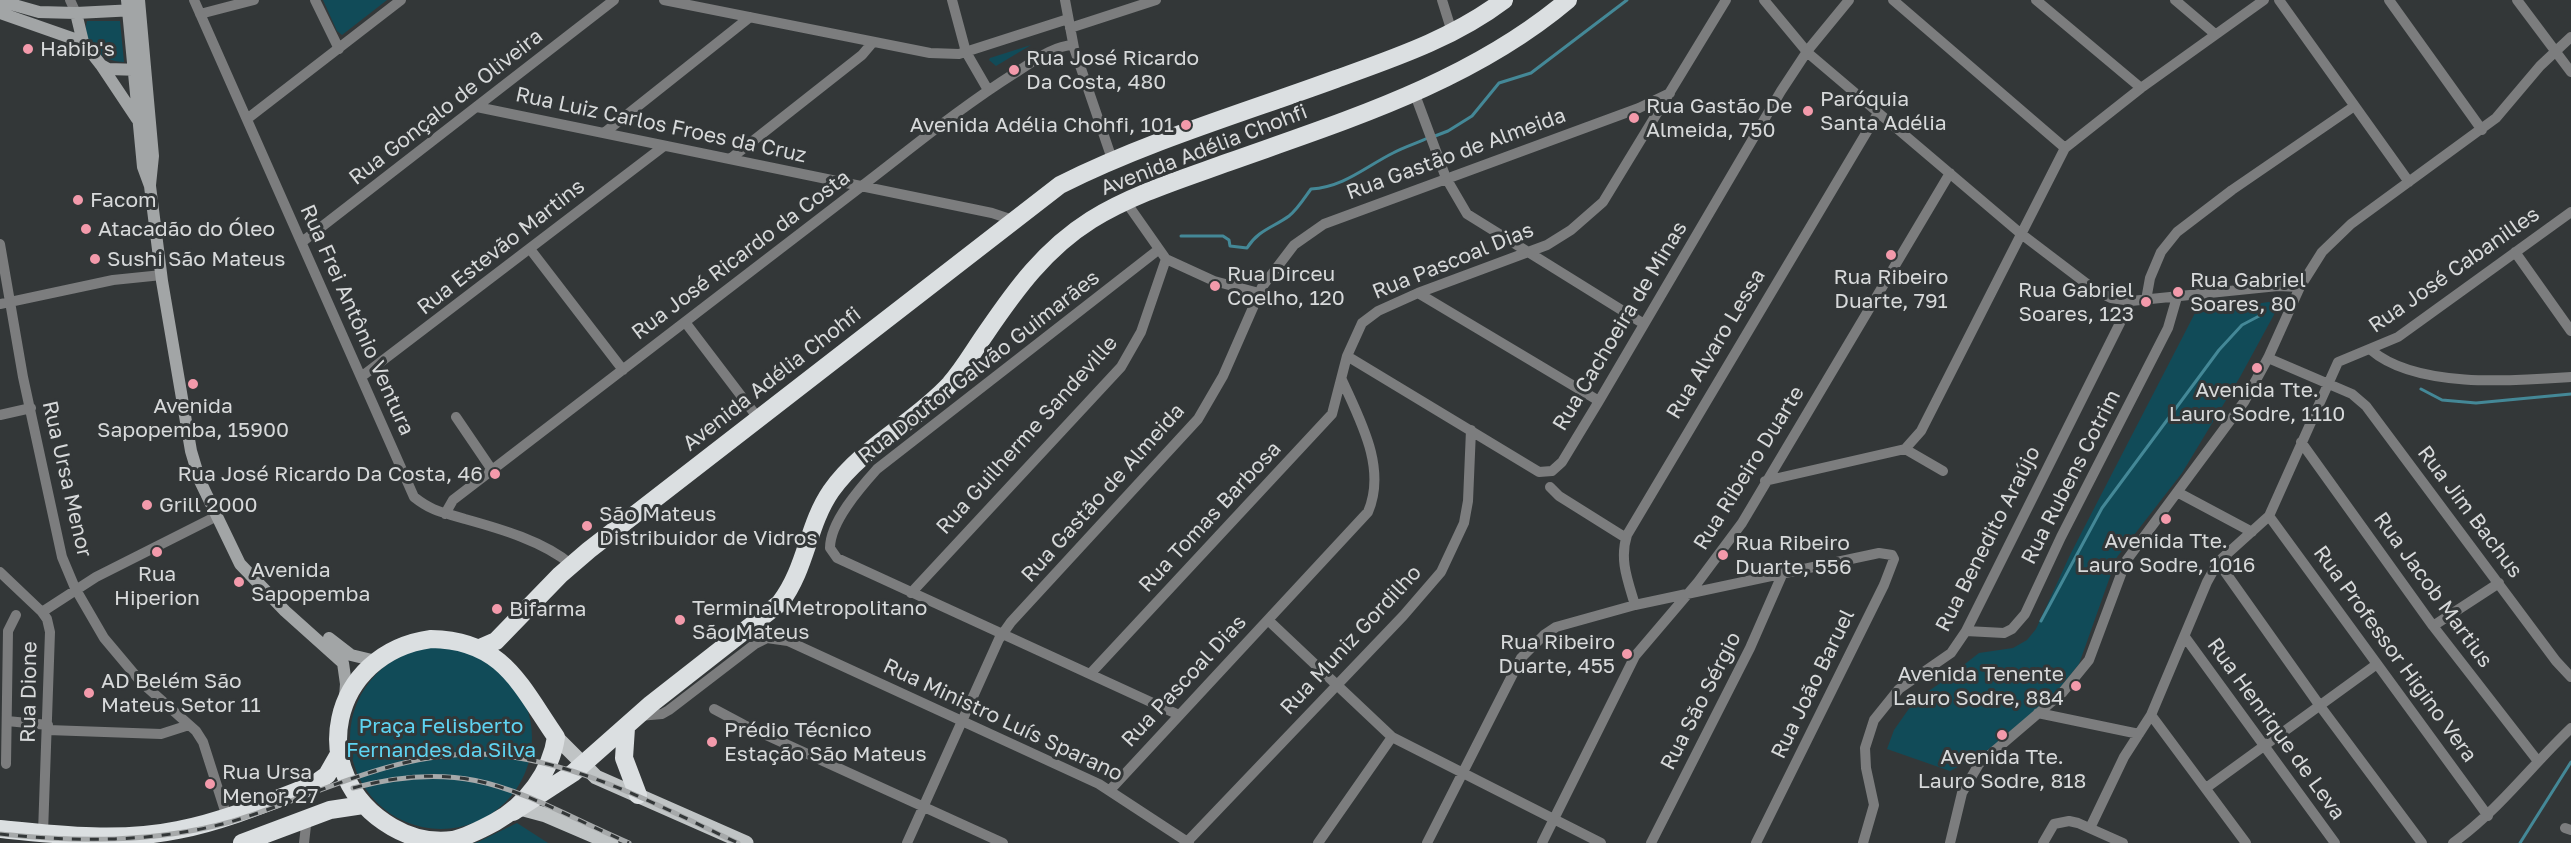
<!DOCTYPE html>
<html>
<head>
<meta charset="utf-8">
<style>
  body { margin:0 }
  canvas { display:block; background:#333738 }
</style>
</head>
<body>
<canvas width="2571" height="843"></canvas>
<script>
const context = document.querySelector('canvas').getContext('2d');
context.lineJoin = 'round';
function paint(path, color) {
  context.fillStyle = color;
  context.fill(path, 'evenodd');
}
function strokePath(path, color, width, dash) {
  context.strokeStyle = color;
  context.lineWidth = width;
  context.lineCap = dash ? 'butt' : 'round';
  context.setLineDash(dash || []);
  context.stroke(path);
}
function drawText(font, color, halo, rows, align = 'center') {
  context.font = font + ' "Golos Text",sans-serif';
  context.lineWidth = 6;
  context.setLineDash([]);
  context.textBaseline = 'middle';
  context.strokeStyle = halo;
  context.fillStyle = color;
  for (const [text, x, y, turn = 0] of rows) {
    context.save();
    context.translate(x, y);
    context.rotate((+turn || 0) * Math.PI / 180);
    context.textAlign = isNaN(turn) ? turn : align;
    if (halo) context.strokeText(text, 0, 0);
    context.fillText(text, 0, 0);
    context.restore();
  }
}
const green = new Path2D(`
  M 323,0 L 387,0 L 342,35 L 337,31 Z
  M 87,21 L 120,21 L 124,62 C 104,62 80,45 87,21 Z
  M 1031,45 L 996,66 L 989,60 L 990,58 Z
  M 2282,300 L 2240,377 L 2182,473 L 2117,557 L 2079,664 L 2048,703 L 1998,746 L 1950,771 L 1887,749 L 1894,730 L 1915,700 L 1942,682 L 1979,653 L 2013,648 L 2027,640 L 2036,629 L 2070,555 L 2195,313 Z
  M350 738a91 91 0 1 1 182 0a91 91 0 1 1-182 0Z
  M 517,823 L 548,843 L 474,843 L 478,842 Z`);
const stream = new Path2D(`
  M 1435,136 L 1448,131 L 1472,116 L 1499,83 L 1531,73 L 1627,0
  M 1181,236 L 1223,236 L 1229,240 L 1230,246 L 1247,248 C 1258,230 1274,227 1289,216 C 1298,209 1305,197 1311,189 C 1344,187 1365,167 1393,153 C 1404,147 1417,143 1428,138
  M 2421,389 L 2442,400 L 2476,403 L 2571,394
  M 2041,621 L 2102,508 L 2219,350 L 2242,325 L 2261,315
  M 2520,843 L 2571,762`);
const street = new Path2D(`
  M 70,0 L 76,13
  M 194,0 L 414,497 C 433,512 443,512 465,519 C 501,529 543,541 572,565
  M 315,0 L 339,49
  M 664,0 L 930,53 L 959,54 L 1068,19
  M 952,0 L 966,52 L 988,90
  M 1065,0 L 1074,48 L 1112,159
  M 1442,0 L 1452,32
  M 1764,0 L 1808,53 L 2020,233 L 2095,290 L 2111,298 L 2131,301 L 2278,286 L 2300,287
  M 1893,0 L 2065,148
  M 2036,0 L 2141,88
  M 2175,0 L 2215,34
  M 2279,0 L 2409,182
  M 2389,0 L 2482,130
  M 2517,0 L 2571,72
  M 200,14 L 254,0
  M 1070,28 L 1156,0
  M 1414,92 L 1446,178 L 1467,214 L 1644,324
  M 477,107 L 992,213 L 1013,220
  M 247,119 L 401,0
  M 604,133 L 750,17
  M 730,159 L 862,55 L 873,42
  M 1126,202 L 1166,259 L 1214,281 L 1259,293
  M 302,242 L 614,0
  M 0,244 L 23,377 L 62,557 L 75,588 L 104,638 L 141,682 L 196,731 L 203,742 L 227,817
  M 530,249 L 623,370
  M 1158,250 L 877,469 C 860,488 830,522 830,548 L 837,558 L 1179,715
  M 2515,252 L 2571,331
  M 1418,293 L 1599,401
  M 2146,300 L 2150,278 L 2161,252 L 2177,232 L 2232,190 L 2353,107
  M 0,304 L 113,280 L 162,275
  M 685,322 L 758,418
  M 2371,350 C 2416,389 2515,381 2571,377
  M 1347,356 L 1539,472 L 1552,471 L 1562,462 L 1599,401 L 1781,91 L 1808,50 L 1849,0
  M 2268,358 L 2352,394 L 2366,406 L 2556,661 L 2571,677
  M 361,377 L 664,146
  M 0,415 L 31,408
  M 456,417 L 492,470
  M 2301,442 L 2433,626 L 2537,760
  M 1905,449 L 1943,471
  M 1765,481 L 1905,449 L 1921,431 L 2065,148 L 2141,88 L 2264,0
  M 1550,487 L 1559,496 L 1626,538
  M 2177,492 L 2252,532
  M 445,514 L 453,500 L 862,186 C 913,147 961,107 1015,73 C 1033,62 1052,46 1073,45
  M 2269,516 L 2488,816
  M 2218,562 L 2320,706 L 2422,843
  M 0,572 L 42,612 L 47,619 L 50,632 L 43,833
  M 911,593 L 1121,367 L 1141,332 L 1166,259
  M 1635,605 C 1628,581 1619,560 1627,535 L 1878,113
  M 42,612 L 96,577 L 215,517
  M 1268,620 L 1392,737 L 1601,843
  M 2433,626 L 2499,583
  M 1966,631 L 2004,633 L 2012,629 L 2025,614 L 2061,537 L 2168,328 L 2177,297
  M 2185,637 L 2335,843
  M 1091,673 L 1332,414 L 1347,356 L 1362,323 L 1378,311 L 1418,293 L 1547,245 L 1571,230 L 1603,202 L 1726,0
  M 714,709 L 744,725 L 1003,843
  M 2038,713 L 2139,734
  M 2151,715 L 2246,843
  M 639,716 L 662,714 L 669,710 L 755,644 L 767,638 L 788,641 L 1099,784 L 1189,843
  M 7,721 L 48,725
  M 48,730 L 161,734 L 189,725
  M 6,764 L 8,631 L 16,615
  M 2206,788 L 2377,664
  M 1110,790 L 1368,512 C 1387,468 1360,420 1342,380
  M 2090,828 L 2124,757 L 2151,715 L 2207,582 L 2218,562 L 2269,516 L 2338,362 L 2398,337 L 2571,212
  M 2565,828 L 2571,830
  M 1187,842 L 1403,616 L 1441,572 L 1464,523 L 1468,501 L 1471,430
  M 304,843 L 307,817
  M 907,843 L 999,639 L 1011,622 L 1198,419 L 1223,376 L 1262,287 L 1294,245 L 1324,224 L 1639,108 L 1670,93
  M 1318,843 L 1392,737
  M 1427,843 L 1521,658 L 1544,635 L 1556,627 L 1635,605 L 1879,553 L 1892,555 L 1894,559 L 1884,585 L 1756,843
  M 1542,843 L 1635,656 L 1698,582 L 1742,523 L 1950,173
  M 1651,843 L 1750,648 L 1782,575
  M 1863,843 L 1874,805 L 1866,768 L 1865,748 L 1874,720 L 1899,689 L 1951,653 L 1966,631 L 2131,301
  M 1950,843 L 1962,793 L 1979,764 L 2062,693 L 2089,660 L 2126,561 L 2244,402 L 2268,358 L 2300,287 L 2322,252 L 2351,224 L 2496,118 L 2540,66 L 2571,37
  M 2043,843 L 2054,824 L 2069,821 L 2078,823 L 2123,843
  M 2453,843 C 2498,811 2531,766 2571,728`);
const secondary = new Path2D(`
  M 127,0 L 143,167 L 150,186 L 162,281 L 191,451 L 200,481 L 240,564 L 285,611 L 343,663 L 346,684 L 345,698
  M 139,0 L 153,156 L 150,185
  M 0,1 L 39,12 L 76,13 L 135,10
  M 0,13 L 83,42 L 101,65 L 108,69 L 141,70
  M 76,13 L 83,42
  M 101,65 L 137,119
  M 329,638 L 351,655 L 376,661`);
const primary = new Path2D(`
  M 556,737 L 596,777 L 746,843
  M 520,808 L 546,815 L 611,843`);
const highway = new Path2D(`
  M 431,639 C 503,640 520,685 556,737 C 551,772 526,805 495,822 C 482,829 467,837 453,840 C 431,843 411,838 392,827 C 303,775 330,653 431,639 Z
  M 480,648 L 496,641 L 560,575 L 589,550 L 1060,185 C 1148,141 1243,113 1336,79 C 1394,58 1454,38 1504,0
  M 626,728 L 624,758 L 638,795
  M 513,812 L 573,773 L 651,704 L 780,603 C 807,567 807,526 831,491 C 863,446 913,424 950,384 C 964,368 974,350 986,333 C 1016,289 1045,249 1091,220 C 1133,194 1182,179 1229,162 C 1347,120 1471,82 1568,0
  M 0,829 C 59,835 120,842 178,830 C 224,821 269,802 313,785 L 327,775 L 339,754
  M 242,843 L 330,810 L 363,805`);
const rail = new Path2D(`
  M 353,788 C 474,755 523,797 629,843
  M 0,834 C 78,842 153,843 230,822 C 308,799 385,756 469,754 C 564,753 654,804 738,843`);
const markers = [
  [28,49,6,"#f39aab"],
  [1014,70,6,"#f39aab"],
  [1808,111,6,"#f39aab"],
  [1634,118,6,"#f39aab"],
  [1186,125,6,"#f39aab"],
  [78,200,6,"#f39aab"],
  [86,229,6,"#f39aab"],
  [1891,255,6,"#f39aab"],
  [95,259,6,"#f39aab"],
  [1215,286,6,"#f39aab"],
  [2178,292,6,"#f39aab"],
  [2146,302,6,"#f39aab"],
  [2257,368,6,"#f39aab"],
  [193,384,6,"#f39aab"],
  [495,474,6,"#f39aab"],
  [147,505,6,"#f39aab"],
  [2166,519,6,"#f39aab"],
  [587,526,6,"#f39aab"],
  [157,552,6,"#f39aab"],
  [1723,555,6,"#f39aab"],
  [239,582,6,"#f39aab"],
  [497,609,6,"#f39aab"],
  [680,620,6,"#f39aab"],
  [1627,654,6,"#f39aab"],
  [2076,686,6,"#f39aab"],
  [89,693,6,"#f39aab"],
  [2002,735,6,"#f39aab"],
  [712,742,6,"#f39aab"],
  [210,784,6,"#f39aab"]
];
const poiNames = [
  ["Habib's",40,49],
  ["Rua José Ricardo",1026,58],
  ["Da Costa, 480",1026,82],
  ["Paróquia",1820,99],
  ["Santa Adélia",1820,123],
  ["Rua Gastão De",1646,106],
  ["Almeida, 750",1646,130],
  ["Avenida Adélia Chohfi, 101",1174,125,"right"],
  ["Facom",90,200],
  ["Atacadão do Óleo",98,229],
  ["Sushi São Mateus",107,259],
  ["Rua Dirceu",1227,274],
  ["Coelho, 120",1227,298],
  ["Rua Ribeiro",1891,277,"center"],
  ["Duarte, 791",1891,301,"center"],
  ["Rua Gabriel",2190,280],
  ["Soares, 80",2190,304],
  ["Rua Gabriel",2134,290,"right"],
  ["Soares, 123",2134,314,"right"],
  ["Avenida Tte.",2257,390,"center"],
  ["Lauro Sodre, 1110",2257,414,"center"],
  ["Avenida",193,406,"center"],
  ["Sapopemba, 15900",193,430,"center"],
  ["Rua José Ricardo Da Costa, 46",483,474,"right"],
  ["Grill 2000",159,505],
  ["São Mateus",599,514],
  ["Distribuidor de Vidros",599,538],
  ["Avenida Tte.",2166,541,"center"],
  ["Lauro Sodre, 1016",2166,565,"center"],
  ["Rua Ribeiro",1735,543],
  ["Duarte, 556",1735,567],
  ["Avenida",251,570],
  ["Sapopemba",251,594],
  ["Rua",157,574,"center"],
  ["Hiperion",157,598,"center"],
  ["Terminal Metropolitano",692,608],
  ["São Mateus",692,632],
  ["Bifarma",509,609],
  ["Rua Ribeiro",1615,642,"right"],
  ["Duarte, 455",1615,666,"right"],
  ["Avenida Tenente",2064,674,"right"],
  ["Lauro Sodre, 884",2064,698,"right"],
  ["AD Belém São",101,681],
  ["Mateus Setor 11",101,705],
  ["Prédio Técnico",724,730],
  ["Estação São Mateus",724,754],
  ["Avenida Tte.",2002,757,"center"],
  ["Lauro Sodre, 818",2002,781,"center"],
  ["Rua Ursa",222,772],
  ["Menor, 27",222,796]
];
const streetNames = [
  ["Rua Gonçalo de Oliveira",446,107,-38],
  ["Rua Luiz Carlos Froes da Cruz",661,125,12],
  ["Avenida Adélia Chohfi",1204,150,-21],
  ["Rua Gastão de Almeida",1456,154,-20],
  ["Rua Estevão Martins",501,247,-38],
  ["Rua José Ricardo da Costa",741,255,-37],
  ["Rua Pascoal Dias",1453,261,-22],
  ["Rua José Cabanilles",2454,270,-35],
  ["Rua Frei Antônio Ventura",357,320,66],
  ["Rua Cachoeira de Minas",1620,326,-59],
  ["Rua Alvaro Lessa",1716,344,-59],
  ["Rua Doutor Galvão Guimarães",979,367,-38],
  ["Avenida Adélia Chohfi",772,379,-38],
  ["Rua Guilherme Sandeville",1027,435,-48],
  ["Rua Ribeiro Duarte",1749,468,-58],
  ["Rua Rubens Cotrim",2071,477,-63],
  ["Rua Ursa Menor",67,479,77],
  ["Rua Gastão de Almeida",1103,493,-48],
  ["Rua Jim Bachus",2470,512,53],
  ["Rua Tomas Barbosa",1210,517,-47],
  ["Rua Benedito Araújo",1988,539,-63],
  ["Rua Jacob Martius",2433,590,54],
  ["Rua Muniz Gordilho",1351,640,-47],
  ["Rua Professor Higino Vera",2395,654,54],
  ["Rua Pascoal Dias",1184,681,-47],
  ["Rua João Baruel",1813,684,-64],
  ["Rua Dione",29,692,-89],
  ["Rua São Sérgio",1701,701,-63],
  ["Rua Ministro Luís Sparano",1003,720,25],
  ["Rua Henrique de Leva",2276,729,54]
];
const parkNames = [
  ["Praça Felisberto",441,726],
  ["Fernandes da Silva",441,750]
];
paint(green, '#114b58');
strokePath(stream, '#448897', 3);
strokePath(street, '#7c7d7e', 10);
strokePath(secondary, '#a2a5a6', 12);
strokePath(primary, '#c0c4c5', 15);
strokePath(highway, '#dbdfe1', 18);
strokePath(rail, '#a6a9aa', 5);
strokePath(rail, '#333738', 3, [9]);
for (const [x, y, r, color] of markers) {
  const dot = new Path2D();
  dot.arc(x, y, r, 0, 2 * Math.PI);
  context.fillStyle = color;
  context.fill(dot);
  strokePath(dot, '#333738', 2);
}
drawText('21px', '#d7d9da', '#333738', poiNames, 'left');
drawText('21px', '#d7d9da', '#333738', streetNames);
drawText('21px', '#5ed4f2', '#333738', parkNames);
</script>
</body>
</html>
